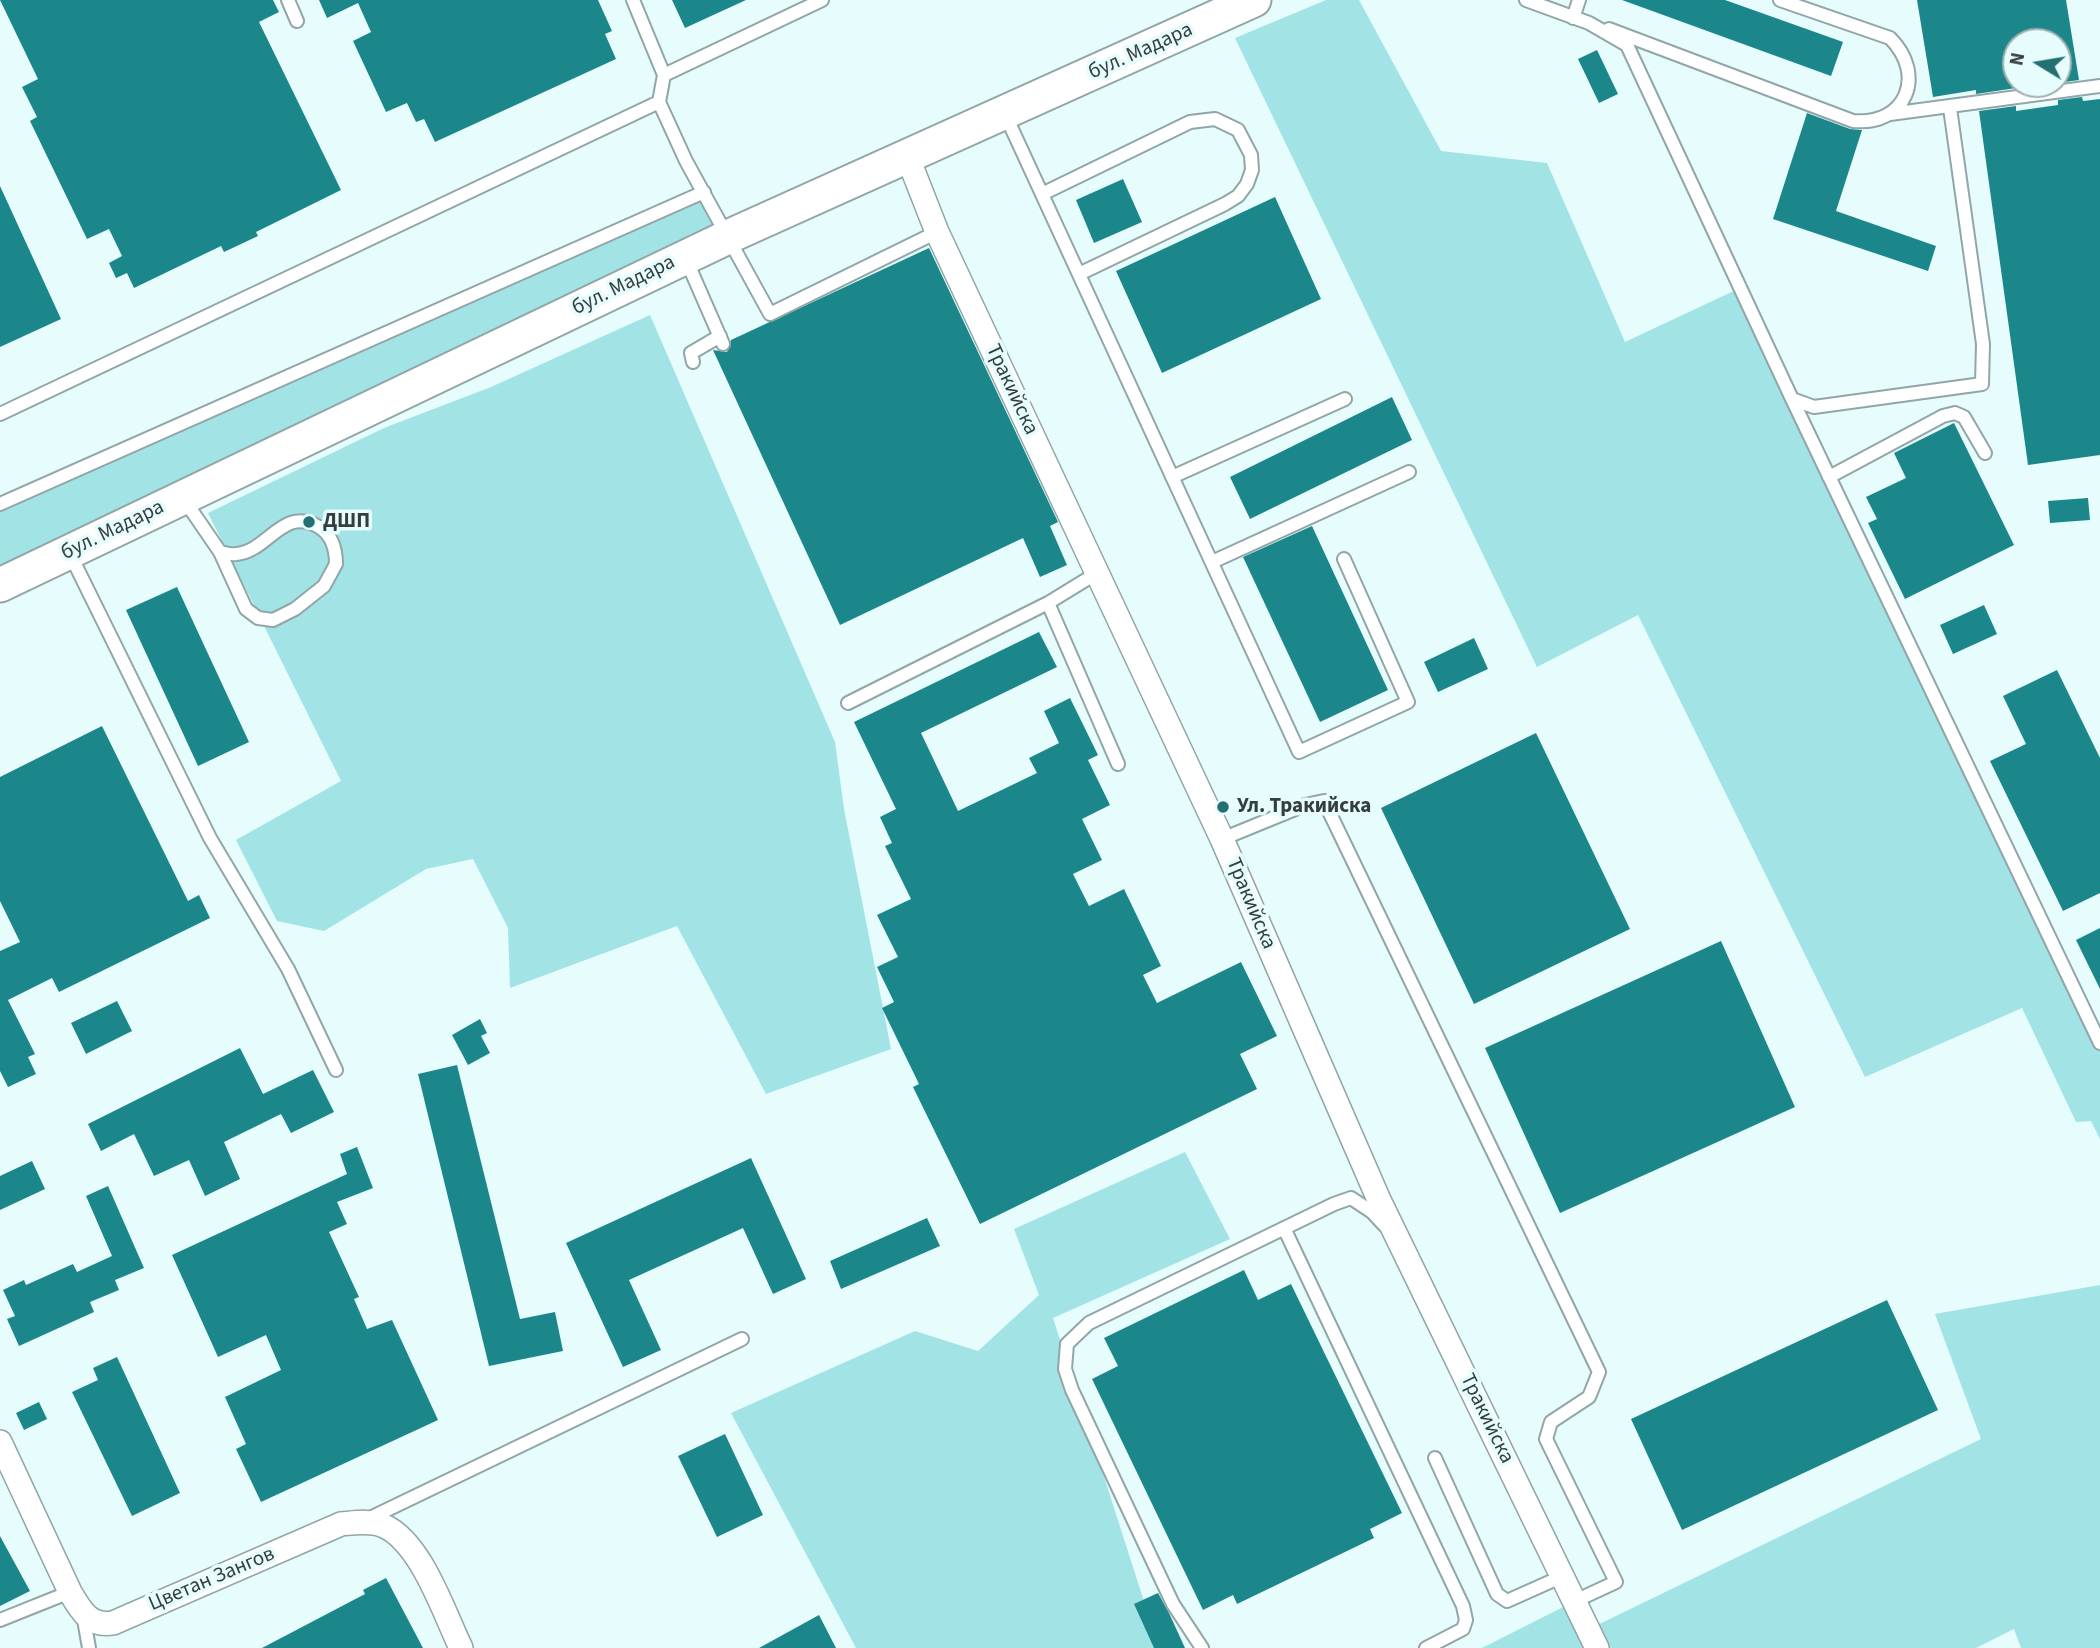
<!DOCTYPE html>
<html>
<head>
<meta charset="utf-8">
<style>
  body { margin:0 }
  #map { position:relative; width:2100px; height:1648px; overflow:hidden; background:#e6fcfd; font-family:"Source Sans 3",sans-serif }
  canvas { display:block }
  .north { position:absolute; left:2002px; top:28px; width:70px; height:70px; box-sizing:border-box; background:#e6fcfd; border:2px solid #9fb0b1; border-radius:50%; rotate:281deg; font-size:19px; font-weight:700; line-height:28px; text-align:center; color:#353e3e }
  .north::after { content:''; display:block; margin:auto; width:24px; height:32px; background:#236f72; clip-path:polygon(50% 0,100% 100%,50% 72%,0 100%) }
</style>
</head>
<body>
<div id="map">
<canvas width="2100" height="1648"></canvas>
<div class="north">N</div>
</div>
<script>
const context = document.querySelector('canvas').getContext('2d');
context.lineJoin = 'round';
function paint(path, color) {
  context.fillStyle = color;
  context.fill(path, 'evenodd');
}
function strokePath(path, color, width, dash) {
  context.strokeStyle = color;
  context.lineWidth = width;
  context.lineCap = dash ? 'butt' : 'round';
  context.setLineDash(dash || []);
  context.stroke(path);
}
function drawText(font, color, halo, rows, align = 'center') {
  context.font = font + ' "Source Sans 3",sans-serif';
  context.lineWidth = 7;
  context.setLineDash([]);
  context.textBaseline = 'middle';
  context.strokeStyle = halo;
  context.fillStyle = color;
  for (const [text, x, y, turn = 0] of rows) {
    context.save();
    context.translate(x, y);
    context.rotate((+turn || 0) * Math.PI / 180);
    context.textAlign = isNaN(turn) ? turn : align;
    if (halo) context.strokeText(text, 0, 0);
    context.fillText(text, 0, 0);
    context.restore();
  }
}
const green = new Path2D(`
  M 1326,0 L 1359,0 L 1441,151 L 1547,163 L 1625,342 L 1740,288 L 2100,1043 L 2100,1139 L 2091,1121 L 2076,1122 L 2022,1008 L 1865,1077 L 1638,615 L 1537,667 L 1235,38 Z
  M 704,192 L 728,237 L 0,585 L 0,504 Z
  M 650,315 L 835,742 L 844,809 L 891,1049 L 766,1094 L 677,926 L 510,988 L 508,928 L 473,859 L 426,869 L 324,931 L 277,921 L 236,840 L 341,781 L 208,513 L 384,428 L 491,387 Z
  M 1185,1152 L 1230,1239 L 1053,1318 L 1159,1648 L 856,1648 L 731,1413 L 915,1331 L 978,1351 L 1039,1295 L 1014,1229 Z
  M 2100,1285 L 2100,1648 L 2021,1648 L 2014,1629 L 1976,1648 L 1482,1648 L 1575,1601 L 1589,1629 L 1981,1439 L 1935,1314 Z`);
const building = new Path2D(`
  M 0,0 L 273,0 L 279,12 L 259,22 L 341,190 L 256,232 L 258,236 L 224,252 L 221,246 L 134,288 L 127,273 L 116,278 L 109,263 L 122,256 L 109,229 L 87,239 L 30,121 L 37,117 L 22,87 L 38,79 Z
  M 319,0 L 598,0 L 612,31 L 605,34 L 616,59 L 435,142 L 424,119 L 416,122 L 407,103 L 386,112 L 353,41 L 371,32 L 358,3 L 327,18 Z
  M 672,0 L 746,0 L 685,28 Z
  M 1622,0 L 1725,0 L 1843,42 L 1831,76 Z
  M 1917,0 L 2066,0 L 2079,80 L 2058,83 L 2058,42 L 2016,42 L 2016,88 L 1976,94 L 1976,90 L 1933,97 Z
  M 1597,50 L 1618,94 L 1599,103 L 1578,59 Z
  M 2082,97 L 2083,101 L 2100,99 L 2100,455 L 2028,465 L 1979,111 L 2016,106 L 2016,111 L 2058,105 L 2058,100 Z
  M 1807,113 L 1850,129 L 1862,130 L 1836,211 L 1936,246 L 1928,271 L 1773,219 Z
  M 1123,179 L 1142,222 L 1094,243 L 1076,200 Z
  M 0,186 L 61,319 L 0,347 Z
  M 1275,197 L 1321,299 L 1162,373 L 1116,271 Z
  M 929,248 L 1058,522 L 1050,526 L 1067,565 L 1040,577 L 1023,538 L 840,625 L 713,350 L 727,352 L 731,340 Z
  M 1392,397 L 1412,440 L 1250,519 L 1230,477 Z
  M 1954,423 L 2014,545 L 1905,599 L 1868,523 L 1877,519 L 1866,497 L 1906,478 L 1894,453 Z
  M 2088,498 L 2090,520 L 2050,523 L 2048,501 Z
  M 1312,526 L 1388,690 L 1320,722 L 1243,557 Z
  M 177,587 L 249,742 L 198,766 L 126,610 Z
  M 1984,605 L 1997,634 L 1953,654 L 1940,625 Z
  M 1039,632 L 1057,667 L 921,733 L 958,811 L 1037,773 L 1029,758 L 1059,743 L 1044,711 L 1070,698 L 1098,755 L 1088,760 L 1110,805 L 1082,819 L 1102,860 L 1073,874 L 1089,906 L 1124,889 L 1161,966 L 1143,975 L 1157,1003 L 1241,962 L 1277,1036 L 1240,1054 L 1257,1089 L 980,1224 L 913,1087 L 919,1084 L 882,1008 L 894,1002 L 877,967 L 898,957 L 877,915 L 911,899 L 885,846 L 892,843 L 880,817 L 896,809 L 854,722 Z
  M 1474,638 L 1488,669 L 1438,692 L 1424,662 Z
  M 2057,670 L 2100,758 L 2100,893 L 2063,911 L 1990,761 L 2026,744 L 2003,696 Z
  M 102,726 L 188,901 L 199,895 L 210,918 L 59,992 L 52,978 L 8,1000 L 35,1054 L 28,1057 L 36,1074 L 8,1087 L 0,1071 L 0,951 L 20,942 L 0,901 L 0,777 Z
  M 1536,733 L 1630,929 L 1474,1004 L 1381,808 Z
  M 2100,928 L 2100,989 L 2076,940 Z
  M 1721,941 L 1795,1107 L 1560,1213 L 1485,1048 Z
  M 117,1001 L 132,1031 L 86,1054 L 71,1023 Z
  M 480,1019 L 487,1033 L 481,1036 L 490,1053 L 468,1065 L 452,1035 Z
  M 240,1048 L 263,1094 L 313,1070 L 334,1112 L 291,1133 L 281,1114 L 224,1142 L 240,1179 L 205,1196 L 189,1160 L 154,1176 L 134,1134 L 101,1151 L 88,1124 Z
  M 457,1065 L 520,1319 L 555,1312 L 563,1351 L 489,1366 L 418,1074 Z
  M 357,1147 L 373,1188 L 337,1202 L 347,1224 L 329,1232 L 359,1297 L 354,1299 L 367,1329 L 392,1320 L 438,1420 L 261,1502 L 236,1449 L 246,1444 L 225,1397 L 281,1370 L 266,1335 L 218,1357 L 172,1255 L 347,1174 L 340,1154 Z
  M 751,1158 L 806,1279 L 773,1294 L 743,1228 L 629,1280 L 661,1350 L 623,1367 L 566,1243 Z
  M 32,1161 L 45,1189 L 0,1210 L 0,1176 Z
  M 108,1186 L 144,1268 L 115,1280 L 119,1290 L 90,1302 L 94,1312 L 19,1346 L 7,1319 L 15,1316 L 3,1290 L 24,1280 L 26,1285 L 73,1264 L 77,1272 L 112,1256 L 86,1196 Z
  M 927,1218 L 940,1246 L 841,1289 L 830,1261 Z
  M 1244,1270 L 1258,1300 L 1291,1284 L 1402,1513 L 1370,1529 L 1374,1538 L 1237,1604 L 1233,1595 L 1203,1610 L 1092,1379 L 1118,1366 L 1104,1338 Z
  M 1887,1300 L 1938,1410 L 1682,1530 L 1631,1419 Z
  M 117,1357 L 180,1493 L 132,1516 L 72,1392 L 98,1380 L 93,1368 Z
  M 39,1402 L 47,1419 L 24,1430 L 16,1413 Z
  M 725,1434 L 763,1515 L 717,1537 L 678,1456 Z
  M 0,1536 L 30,1591 L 0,1606 Z
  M 386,1578 L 423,1648 L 262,1648 L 365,1594 L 363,1590 Z
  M 1158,1593 L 1169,1613 L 1185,1648 L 1154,1648 L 1134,1604 Z
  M 819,1615 L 836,1648 L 759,1648 Z`);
const lane = new Path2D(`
  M 288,0 L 297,21
  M 633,0 L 664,75 L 659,102 L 686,161 L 770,314 L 937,232
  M 1526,0 L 1589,23 L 1627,45 L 1792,399 L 1814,407 L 1982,384 L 1983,344 L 1950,108
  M 1573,18 L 1579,0
  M 1609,29 L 1853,121 C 1906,126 1927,75 1890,38 L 1780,0
  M 664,75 L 822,0
  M 1005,114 L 1299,752 L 1408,702 L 1344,559
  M 1890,114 L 2100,86
  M 1042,194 L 1190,122 L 1215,119 L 1238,130 L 1251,155 L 1252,170 L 1247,184 L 1238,196 L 1225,204 L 1079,274
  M 685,257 L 723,344
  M 693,362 L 691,353 L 720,336
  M 1792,399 L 2100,1043
  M 0,414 L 659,102
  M 1172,477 L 1345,399
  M 1829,477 L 1943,416 L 1955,413 L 1964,417 L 1985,453
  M 183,498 L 220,552 L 246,609 L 258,618 L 273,620 L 295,609 L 324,586 L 336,564 C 336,549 332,535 319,527 C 283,505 268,552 236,554 C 231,555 225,553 220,552
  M 0,504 L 704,192
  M 69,552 L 210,838 L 288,969 L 336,1070
  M 1212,562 L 1409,472
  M 1097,573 L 1048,603 L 1118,764
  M 848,703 L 1048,603
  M 1222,839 L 1305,805 L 1324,801 L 1599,1372 L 1589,1397 L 1551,1422 L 1546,1439 L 1616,1582 L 1575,1601
  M 1284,1228 L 1463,1606 L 1466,1620 L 1463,1629 L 1426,1648
  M 1435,1458 L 1497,1594 L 1507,1601 L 1563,1576
  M 366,1520 L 742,1339
  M 83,1614 L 89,1648
  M 0,1620 L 70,1592
  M 1202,1648 L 1173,1604 L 1072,1390 L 1065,1369 L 1067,1344 L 1089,1323 L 1334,1204 L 1351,1198 L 1372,1212 L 1384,1225`);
const street = new Path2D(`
  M 908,158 L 937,232 L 1222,839 L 1379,1200 L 1597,1648
  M 0,1442 L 70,1592 C 80,1609 89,1627 113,1623 L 341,1524 C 354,1523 371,1520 384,1526 C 421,1542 444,1613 461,1648`);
const secondary = new Path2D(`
  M 0,585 L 732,235 L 1254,0`);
const markers = [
  [309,522,7,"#236f72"],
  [1223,807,7,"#236f72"]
];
const streetNames = [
  ["бул. Мадара",1141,52,-24],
  ["бул. Мадара",624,286,-26],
  ["Тракийска",1011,390,65],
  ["бул. Мадара",113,531,-26],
  ["Тракийска",1250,904,67],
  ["Тракийска",1486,1419,64],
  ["Цветан Зангов",212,1580,-23]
];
const poiNames = [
  ["ДШП",323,522],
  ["Ул. Тракийска",1237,807]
];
paint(green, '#a2e3e6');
paint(building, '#1c878b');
strokePath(lane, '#91a6a7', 16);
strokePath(street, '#91a6a7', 26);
strokePath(secondary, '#91a6a7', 37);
strokePath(lane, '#fff', 12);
strokePath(street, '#fff', 23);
strokePath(secondary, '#fff', 33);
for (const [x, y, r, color] of markers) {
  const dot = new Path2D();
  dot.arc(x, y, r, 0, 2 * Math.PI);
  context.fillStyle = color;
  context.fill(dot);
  strokePath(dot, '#e6fcfd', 2.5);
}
drawText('21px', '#353e3e', '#e6fcfd', streetNames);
drawText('bold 21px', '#353e3e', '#e6fcfd', poiNames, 'left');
</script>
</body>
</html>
